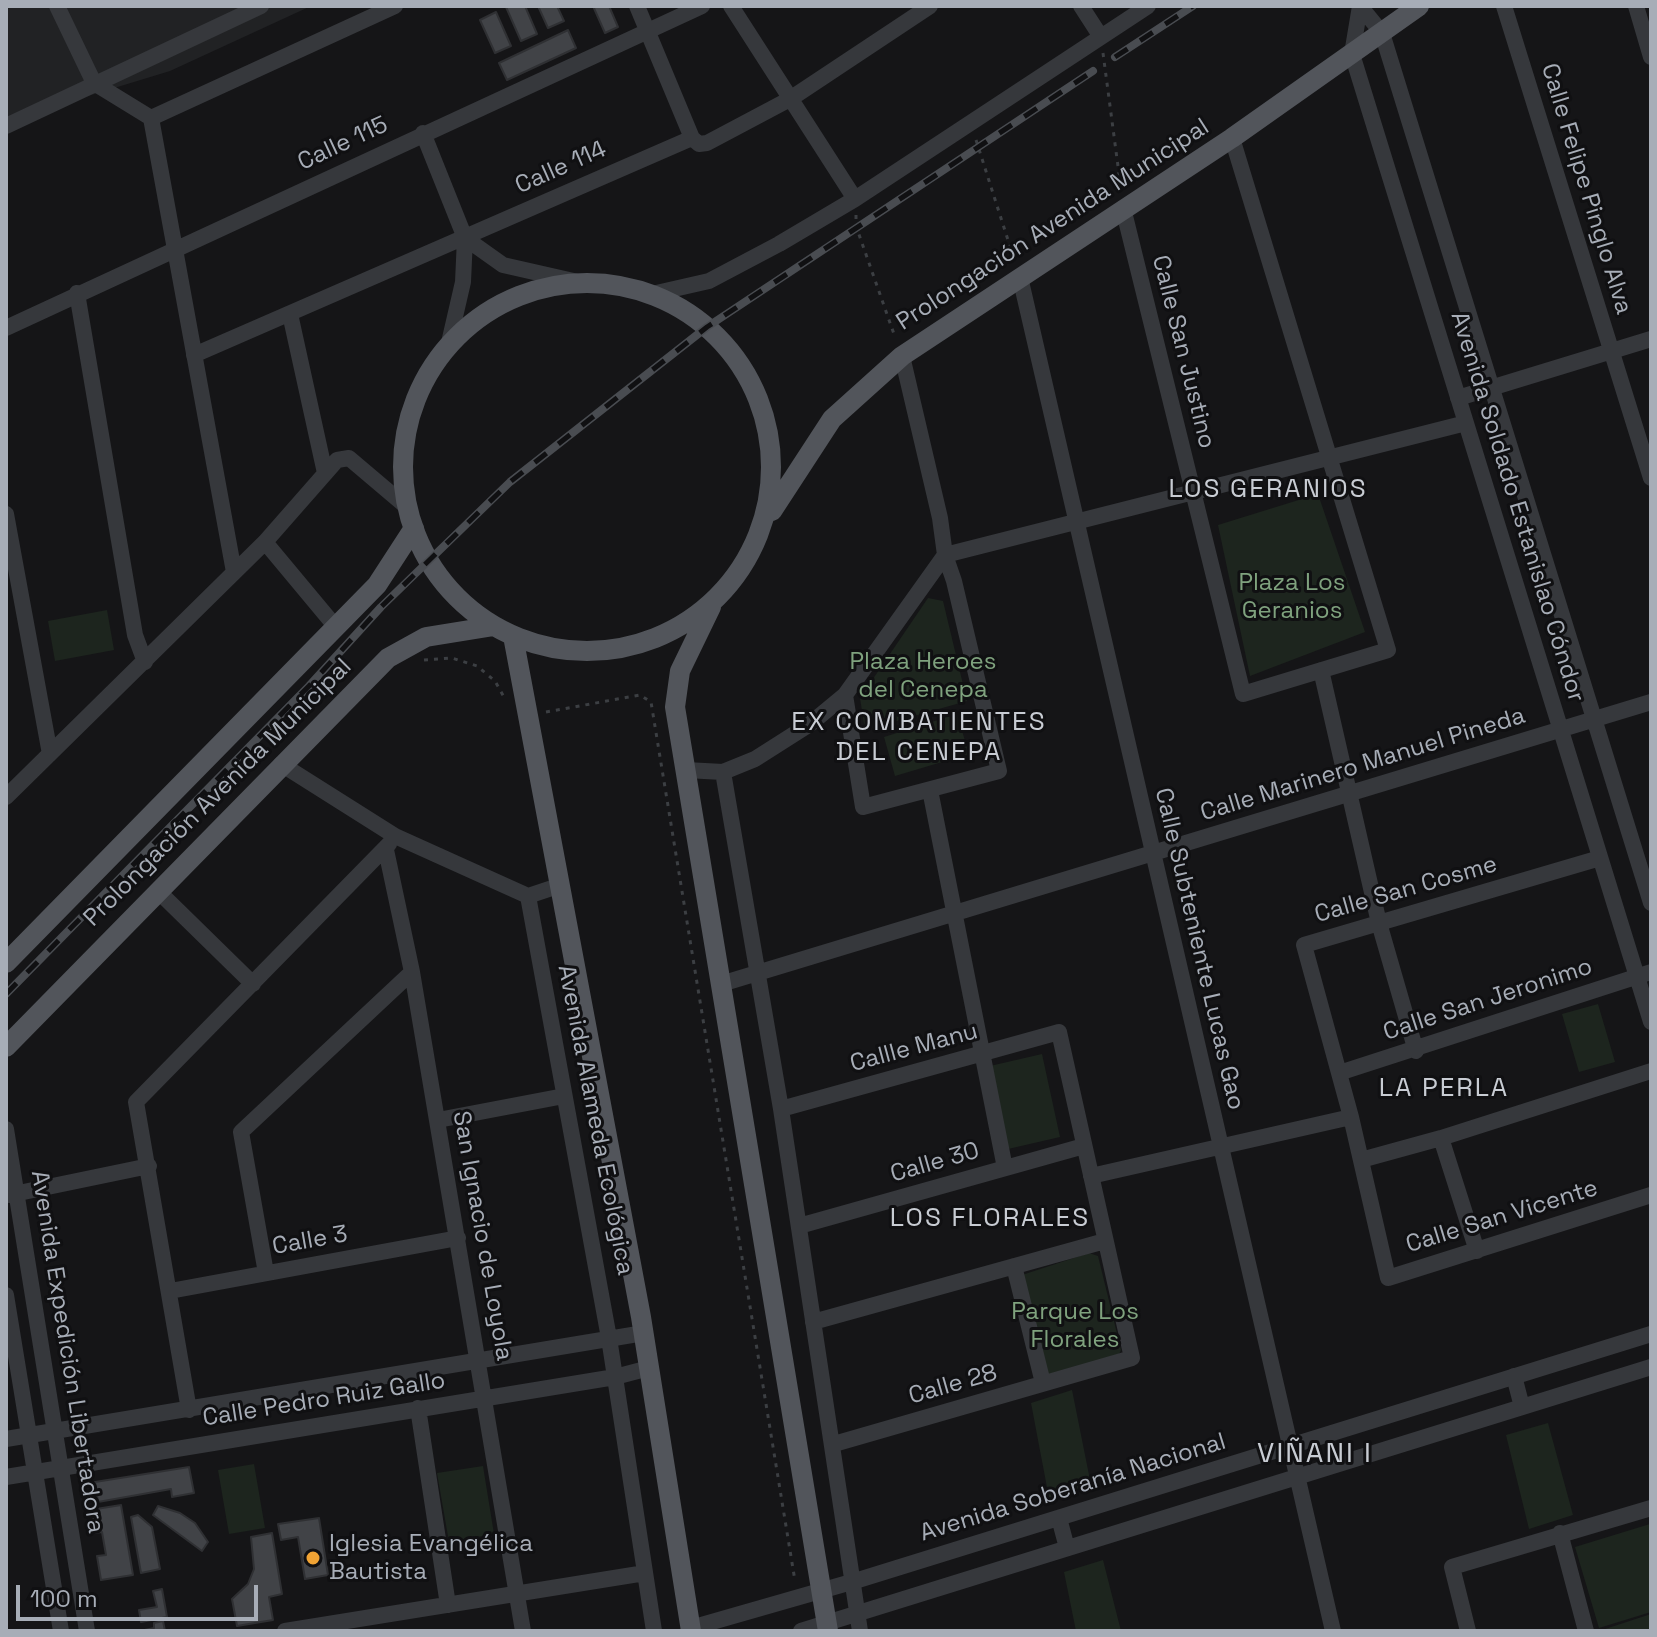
<!DOCTYPE html>
<html>
<head>
<meta charset="utf-8">
<style>
  body { margin:0 }
  #map { position:relative; width:1657px; height:1637px; overflow:hidden; background:#151517; font-family:"Space Grotesk",sans-serif }
  canvas { display:block }
  .frame { position:absolute; inset:0; border:8px solid #a7adb7; pointer-events:none }
  .scale { position:absolute; left:16px; top:1585px; width:242px; height:36px; box-sizing:border-box; border:4px solid #a7adb7; border-top:0; padding-left:10px; font-size:24px; line-height:28px; white-space:nowrap; color:#a7adb7; -webkit-text-stroke:6px #101012; paint-order:stroke }
</style>
</head>
<body>
<div id="map">
<canvas width="1657" height="1637"></canvas>
<div class="frame"></div>
<div class="scale">100 m</div>
</div>
<script>
const ctx = document.querySelector('canvas').getContext('2d');
ctx.lineJoin = 'round';
function fillPath(path, color) { ctx.fillStyle = color; ctx.fill(path, 'evenodd'); }
const toPath = rows => new Path2D(rows.map(r => 'M' + r).join(''));
function strokePath(path, color, width, dash) { ctx.strokeStyle = color; ctx.lineWidth = width; ctx.lineCap = dash ? 'butt' : 'round'; ctx.setLineDash(dash || []); ctx.stroke(path); }
function write(font, color, halo, rows, align = 'center') {
  ctx.font = font + ' "Space Grotesk",sans-serif'; ctx.lineWidth = 6; ctx.setLineDash([]); ctx.textBaseline = 'middle'; ctx.strokeStyle = halo; ctx.fillStyle = color; for (const [text, x, y, turn = 0] of rows) {
    ctx.save(); ctx.translate(x, y); ctx.rotate((+turn || 0) * Math.PI / 180); ctx.textAlign = isNaN(turn) ? turn : align; if (halo) ctx.strokeText(text, 0, 0); ctx.fillText(text, 0, 0); ctx.restore();
  }
}
fillPath(toPath([
  [6,6,311,6,170,71,6,121]
]), '#212224');
fillPath(toPath([
  [1318,494,1365,632,1250,676,1218,525],
  [928,598,943,601,967,701,865,730,860,698],
  [107,610,114,650,55,661,48,621],
  [957,714,969,754,895,776,884,737],
  [1598,1004,1615,1062,1579,1072,1562,1014],
  [1042,1054,1060,1137,1008,1149,990,1066],
  [1089,1253,1098,1256,1121,1350,1117,1359,1045,1376,1022,1275],
  [1072,1390,1091,1485,1049,1498,1031,1403],
  [1548,1423,1573,1515,1529,1529,1506,1435],
  [254,1464,265,1528,229,1534,218,1470],
  [483,1466,494,1534,449,1542,437,1473],
  [1650,1524,1651,1612,1599,1628,1575,1547],
  [1103,1560,1121,1631,1076,1631,1064,1572],
  [1651,1614,1651,1631,1599,1631]
]), '#1d251e');
const building = toPath([
  [525,6,537,34,521,41,506,7,525,6],
  [538,6,557,6,564,21,548,28,538,6],
  [593,6,609,6,618,27,605,33,593,6],
  [496,12,511,46,495,53,480,20,496,12],
  [568,30,576,48,507,80,499,63,568,30],
  [189,1467,194,1493,172,1497,171,1489,98,1502,95,1482,189,1467],
  [121,1505,133,1575,101,1580,97,1556,106,1555,102,1532,94,1533,90,1510,121,1505],
  [158,1506,180,1513,195,1523,208,1542,202,1551,153,1515,158,1506],
  [138,1515,152,1527,160,1569,141,1573,131,1517,138,1515],
  [319,1518,328,1575,305,1579,298,1537,281,1540,278,1524,319,1518],
  [272,1533,282,1594,269,1597,273,1620,237,1626,232,1599,248,1584,254,1569,251,1537,272,1533],
  [162,1589,167,1617,141,1622,139,1610,157,1607,153,1591,162,1589],
  [163,1621,165,1631,140,1631,154,1628,154,1623,163,1621]
]);
fillPath(building, '#414347');
strokePath(building, '#2f3033', 2);
strokePath(toPath([
  [1103,53,1121,189],
  [976,140,1015,262],
  [856,215,856,226,895,337],
  [424,660,452,658,477,666,495,681,504,697],
  [546,712,640,695,651,702,795,1581]
]), '#3c3f43', 3, [4, 6]);
strokePath(toPath([
  [57,6,94,83,151,118,234,572],
  [637,6,692,138],
  [731,6,855,199],
  [1081,6,1101,37],
  [1360,6,1352,54,1651,1022],
  [1360,6,1382,33,1651,903],
  [1504,6,1651,478],
  [1636,6,1651,57],
  [151,118,395,6],
  [6,126,261,6],
  [423,133,465,238,463,282,448,347],
  [1123,208,1243,694,1388,650,1232,138],
  [465,238,503,265,578,282],
  [1020,277,1333,1631],
  [77,293,135,635,145,662],
  [652,294,709,281,779,244,855,199,1148,6],
  [290,314,325,473],
  [6,328,702,6],
  [194,355,692,138,699,144,707,143,790,99,930,6],
  [1458,398,1651,339],
  [6,514,50,754],
  [265,542,335,626],
  [945,555,1466,423],
  [1321,670,1379,923,1416,1051],
  [845,695,863,807,999,771,954,581,945,555,940,518,902,356],
  [281,764,395,836,528,896,609,1338,654,1631],
  [686,770,723,772,755,759,810,724,845,695,945,555],
  [723,772,781,1109,860,1631],
  [930,790,1005,1168],
  [6,797,265,542,337,460,349,458,408,508],
  [386,850,412,972,523,1631],
  [1600,858,1304,945,1351,1117,1388,1278,1651,1195],
  [158,891,253,984],
  [528,896,561,885],
  [721,984,1651,702],
  [1339,1073,1651,972],
  [781,1109,1059,1032,1132,1358,834,1444],
  [438,1120,564,1096],
  [6,1129,87,1631],
  [1441,1138,1477,1251],
  [1361,1160,1441,1138,1651,1071],
  [1091,1176,1351,1117],
  [9,1195,149,1166],
  [799,1226,1084,1146],
  [1014,1266,1043,1383],
  [266,1273,241,1132,412,972],
  [170,1291,458,1238],
  [6,1295,61,1631],
  [813,1322,1105,1241],
  [1514,1376,1522,1407],
  [418,1408,448,1605],
  [189,1410,136,1102,389,844],
  [6,1439,644,1333],
  [6,1477,615,1377,649,1368],
  [1059,1518,1067,1548],
  [1560,1533,1586,1631],
  [691,1628,855,1581,1651,1334],
  [285,1631,645,1573],
  [801,1631,1651,1367],
  [1468,1631,1452,1567,1651,1508]
]), '#36383c', 16);
strokePath(toPath([
  '403 467a184 184 0 1 1 368 0a184 184 0 1 1-368 0Z',
  [772,511,832,419,902,356,1232,138,1419,6],
  [711,607,680,671,675,707,828,1631],
  [513,636,641,1317,691,1631],
  [6,963,377,585,414,528],
  [6,1047,388,658,426,637,494,626]
]), '#52555b', 20);
const rail = toPath([
  [1115,57,1193,6],
  [6,994,309,686,381,607,510,482,707,327,1093,71]
]);
strokePath(rail, '#494c51', 8);
strokePath(rail, '#101012', 5, [15]);
for (const [x, y, r, color] of [
  [313,1558,8,"#f0a334"]
]) { const dot = new Path2D(); dot.arc(x, y, r, 0, 2 * Math.PI); ctx.fillStyle = color; ctx.fill(dot); strokePath(dot, '#101012', 3); }
write('24px', '#a7adb7', '#101012', [
  ["Calle 115",343,144,-25],
  ["Calle 114",561,168,-24],
  ["Calle Felipe Pinglo Alva",1586,189,73],
  ["Prolongación Avenida Municipal",1053,225,-33],
  ["Calle San Justino",1183,352,76],
  ["Avenida Soldado Estanislao Cóndor",1517,507,73],
  ["Calle Marinero Manuel Pineda",1363,765,-17],
  ["Prolongación Avenida Municipal",218,793,-45],
  ["Calle San Cosme",1406,890,-16],
  ["Calle Subteniente Lucas Gao",1199,949,77],
  ["Calle San Jeronimo",1488,1000,-18],
  ["Callle Manu",914,1048,-15],
  ["Avenida Alameda Ecológica",595,1120,79],
  ["Calle 30",935,1163,-16],
  ["Calle San Vicente",1502,1217,-17],
  ["San Ignacio de Loyola",482,1236,80],
  ["Calle 3",310,1241,-10],
  ["Avenida Expedición Libertadora",67,1352,81],
  ["Calle 28",953,1385,-16],
  ["Calle Pedro Ruiz Gallo",324,1400,-9],
  ["Avenida Soberanía Nacional",1073,1488,-17]
]);
write('24px', '#7fa27e', '#101012', [
  ["Plaza Los",1292,583],
  ["Geranios",1292,611],
  ["Plaza Heroes",923,662],
  ["del Cenepa",923,690],
  ["Parque Los",1075,1312],
  ["Florales",1075,1340]
]);
write('24px', '#a7adb7', '#101012', [
  ["Iglesia Evangélica",329,1544],
  ["Bautista",329,1572]
], 'left');
ctx.letterSpacing = '2px';
write('26px', '#c8ccd3', '#101012', [
  ["LOS GERANIOS",1268,490],
  ["EX COMBATIENTES",919,723],
  ["DEL CENEPA",919,753],
  ["LA PERLA",1444,1089],
  ["LOS FLORALES",990,1219]
]);
ctx.letterSpacing = '0px';
ctx.letterSpacing = '2px';
write('28px', '#c8ccd3', '#101012', [
  ["VIÑANI I",1315,1454]
]);
ctx.letterSpacing = '0px';
</script>
</body>
</html>
